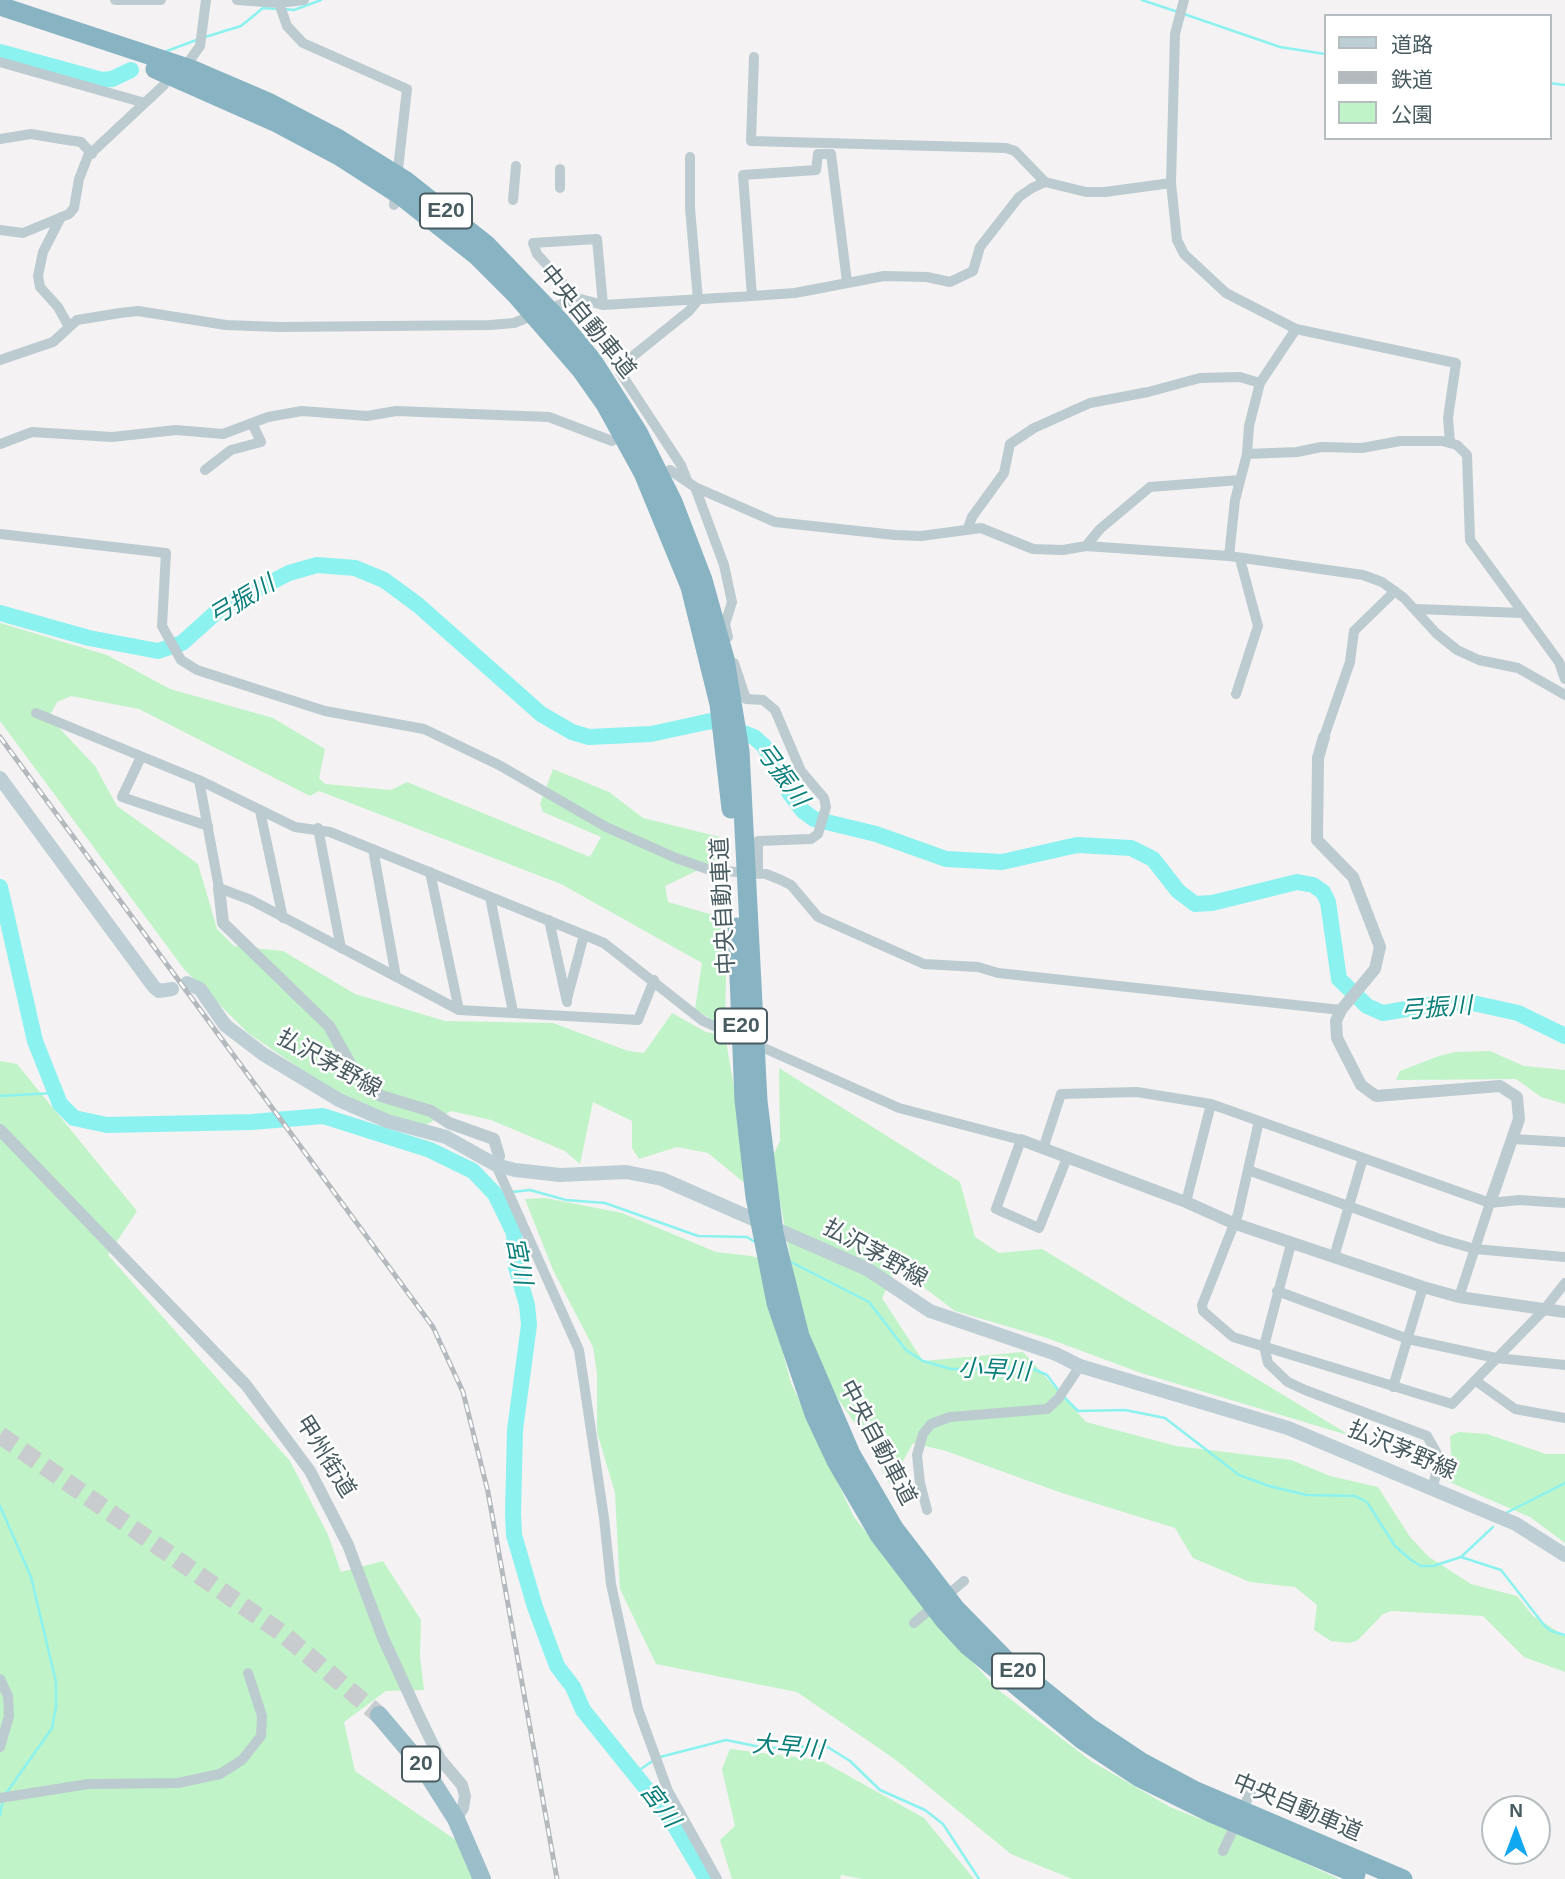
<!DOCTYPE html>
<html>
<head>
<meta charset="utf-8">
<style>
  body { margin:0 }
  #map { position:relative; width:1565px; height:1879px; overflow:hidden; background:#f4f2f3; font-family:Arial,"Noto Sans JP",sans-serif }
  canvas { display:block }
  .legend { position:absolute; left:1324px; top:14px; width:228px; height:126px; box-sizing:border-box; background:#fff; border:2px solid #b6bdc0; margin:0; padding:9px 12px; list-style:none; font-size:21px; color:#485b61 }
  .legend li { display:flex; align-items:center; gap:14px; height:35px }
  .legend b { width:35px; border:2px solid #b6bdc0 }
  .north { position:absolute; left:1481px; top:1795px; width:70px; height:70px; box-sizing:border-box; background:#fff; border:2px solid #b6bdc0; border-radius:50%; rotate:0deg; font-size:19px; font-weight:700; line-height:28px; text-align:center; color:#485b61 }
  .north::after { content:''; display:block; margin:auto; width:24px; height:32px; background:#10a8f1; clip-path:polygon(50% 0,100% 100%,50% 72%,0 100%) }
</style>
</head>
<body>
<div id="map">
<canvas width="1565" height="1879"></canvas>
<ul class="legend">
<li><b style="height:9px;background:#bdced4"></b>道路</li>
<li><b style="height:9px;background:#b4b9bd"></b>鉄道</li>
<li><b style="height:19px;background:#c0f3c7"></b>公園</li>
</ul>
<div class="north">N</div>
</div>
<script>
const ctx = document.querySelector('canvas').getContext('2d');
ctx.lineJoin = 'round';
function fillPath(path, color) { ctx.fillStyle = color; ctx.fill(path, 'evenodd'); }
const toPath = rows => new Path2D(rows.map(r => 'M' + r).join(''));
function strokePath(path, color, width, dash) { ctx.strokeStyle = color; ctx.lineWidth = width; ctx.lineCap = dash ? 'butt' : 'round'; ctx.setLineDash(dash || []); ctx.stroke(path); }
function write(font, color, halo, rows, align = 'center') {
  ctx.font = font + ' Arial,"Noto Sans JP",sans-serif'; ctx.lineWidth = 5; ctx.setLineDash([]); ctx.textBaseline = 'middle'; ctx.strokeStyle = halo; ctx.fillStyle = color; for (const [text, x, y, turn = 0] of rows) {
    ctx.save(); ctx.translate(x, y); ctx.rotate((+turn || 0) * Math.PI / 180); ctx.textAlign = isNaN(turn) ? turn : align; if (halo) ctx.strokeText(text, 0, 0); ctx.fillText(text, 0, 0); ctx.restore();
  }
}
fillPath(toPath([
  [0,623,107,655,170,689,273,718,325,749,319,778,325,784,391,790,407,782,590,857,601,837,543,812,540,804,553,769,609,792,643,818,720,837,721,859,665,886,668,902,727,919,725,1028,695,1009,702,963,561,884,319,791,310,796,139,709,71,696,57,702,49,717,95,766,117,806,198,864,217,929,234,946,283,951,355,994,445,1021,553,1023,628,1051,644,1053,672,1013,706,1032,725,1036,752,1189,708,1153,677,1147,639,1159,632,1148,632,1121,593,1102,580,1164,565,1151,491,1120,451,1111,422,1127,339,1095,248,1033,184,969,0,721],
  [1490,1051,1524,1066,1565,1070,1565,1104,1541,1097,1516,1079,1396,1080,1400,1071,1439,1056,1455,1052],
  [0,1061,17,1064,137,1211,108,1255,290,1461,328,1535,341,1572,383,1561,421,1620,420,1657,424,1690,386,1691,344,1722,355,1771,463,1845,476,1879,0,1879],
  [779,1068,960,1182,975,1237,999,1253,1042,1249,1351,1436,1141,1373,1047,1338,955,1311,897,1267,882,1298,923,1361,1023,1352,1086,1422,1176,1446,1291,1460,1330,1476,1378,1487,1410,1537,1429,1557,1471,1584,1517,1596,1533,1616,1565,1636,1565,1672,1524,1657,1483,1616,1392,1611,1383,1614,1358,1640,1350,1643,1331,1641,1314,1630,1317,1605,1295,1587,1250,1582,1193,1558,1175,1528,1059,1492,946,1451,913,1443,890,1485,868,1442,768,1298,791,1383,854,1517,940,1626,997,1689,1091,1761,1170,1807,1268,1846,1339,1879,1072,1879,1011,1854,896,1760,797,1692,656,1664,620,1589,615,1493,597,1432,597,1373,593,1347,553,1270,525,1199,545,1198,622,1213,716,1252,751,1256,792,1267,772,1158,780,1141],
  [1459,1432,1487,1434,1546,1454,1565,1454,1565,1543,1530,1517,1447,1481,1452,1468,1450,1436],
  [730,1749,820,1760,924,1818,974,1879,863,1879,841,1875,840,1879,732,1879,720,1840,735,1826,722,1769]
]), '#c0f3c7');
strokePath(toPath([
  [1142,0,1178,12],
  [284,9,294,10,321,0],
  [1184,14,1280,47,1325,54],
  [205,37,241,26,263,8,278,9],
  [167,51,199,39],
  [1549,83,1565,85],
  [0,1096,54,1093],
  [512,1192,530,1190,566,1200,605,1203,698,1236,747,1237,755,1242],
  [495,1194,506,1193],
  [789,1261,869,1302,906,1350,923,1361,951,1369,1031,1368,1047,1375,1059,1391],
  [1063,1396,1078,1411,1125,1410,1165,1418,1239,1475,1269,1486,1307,1495,1355,1496,1367,1502,1395,1546,1411,1560,1421,1566,1433,1566,1461,1557,1501,1570,1544,1625,1551,1631,1565,1635],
  [0,1506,31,1577,56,1682,56,1707,52,1728,5,1795],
  [1506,1513,1565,1483],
  [1461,1557,1493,1527],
  [660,1757,726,1740,765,1748,826,1746,850,1761,880,1790,925,1810,943,1824,979,1879],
  [635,1773,654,1760],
  [0,1815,3,1801]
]), '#8bf2ef', 2.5);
strokePath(toPath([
  [0,52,102,80,112,79,131,70],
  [0,613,89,638,158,651,182,643,221,608,289,573,317,565,355,568,384,580,418,605,541,714,572,732,589,737,651,734,711,721,754,737,764,746,790,794,803,811,814,819,876,834,946,859,1002,862,1077,845,1131,848,1153,859,1178,891,1195,904,1212,903,1297,882,1313,885,1323,892,1328,902,1339,979,1367,1006,1383,1013,1442,1003,1473,1003,1518,1013,1565,1036],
  [0,887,35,1041,60,1104,74,1118,107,1125,252,1122,323,1116,430,1150,473,1171,495,1194,514,1233,516,1267,527,1305,529,1325,515,1430,513,1514,514,1535,535,1607,557,1666,573,1687,583,1710,670,1818,706,1879]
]), '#8bf2ef', 16);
strokePath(toPath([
  [0,1435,283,1634,379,1715]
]), '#c9ccce', 18, [18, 9]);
strokePath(toPath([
  [115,0,161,0],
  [237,0,279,3,304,0],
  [1184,0,1175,34,1171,183,1177,240,1184,254,1226,293,1296,329,1456,363,1448,418,1450,442],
  [279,3,287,26,303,43,407,89,394,205],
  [754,57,751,141,1006,148,1015,151,1045,182],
  [190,60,200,46,206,0],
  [0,62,145,103],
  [0,139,31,134,61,139,81,142,92,154],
  [560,188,560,169],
  [513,200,516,166],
  [61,217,43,252,38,276,40,287,58,307,68,325],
  [0,230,23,233,69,214,74,208,79,179,88,156,164,85],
  [752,296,743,175,816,170,818,154,831,154,847,282],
  [577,298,537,254,533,243,597,239,603,305],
  [0,360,53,342,77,320,120,313,138,311,226,325,279,327,490,325,514,323,577,298,603,305,752,296,795,293,884,276,927,277,950,282,973,271,980,247,1019,197,1032,188,1045,182,1086,192,1105,192,1171,183],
  [0,444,32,432,112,437,176,430,223,434,268,417,302,411,367,416,396,411,549,417,612,441],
  [1247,454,1297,452,1321,447,1362,448,1400,441,1442,441,1457,445,1467,455,1470,540,1559,662,1565,679],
  [205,470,231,450,261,442,252,423],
  [670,470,695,487,775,522,895,535,921,536,981,528,1033,549,1063,550,1086,546,1229,556,1363,575,1382,582,1404,598,1436,633,1457,650,1479,660,1518,668,1565,695],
  [687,480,681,465,620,372,623,364,689,311,698,300,690,208,690,157],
  [695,487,724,565,732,602,725,624,728,637],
  [968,528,972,517,1004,473,1010,444,1034,428,1090,403,1148,392,1200,378,1240,377,1260,383],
  [0,534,166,553,162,626,181,660,197,670,325,711,424,729,499,765,606,827,676,858,710,870,766,874,781,880,791,885,818,917,924,964,978,967,998,973,1341,1010],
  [1086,546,1100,529,1150,487,1240,480],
  [1229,556,1235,500,1247,454,1249,426,1260,383,1296,329],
  [1416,609,1522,613],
  [734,663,746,699,763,700,775,710,801,771,824,798,826,807,818,834,811,839,758,841,758,874],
  [1236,694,1258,626,1240,559],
  [36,713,199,780,295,827,330,832,604,943,703,1021,899,1108,1021,1140,996,1209,1039,1228,1067,1158],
  [1324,737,1350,662,1354,631,1395,591],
  [141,757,122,797,208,826],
  [199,780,219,888,251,900,459,1010,638,1020,654,980],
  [260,811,283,918],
  [318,828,341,948],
  [373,849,396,977],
  [430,872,459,1010],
  [490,897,513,1012],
  [549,920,567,1002],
  [567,999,584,935],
  [1259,1121,1238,1214,1202,1305,1203,1311,1233,1337,1452,1404,1543,1311,1565,1283],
  [1513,1139,1565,1142],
  [1043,1149,1061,1094,1137,1092,1211,1104,1490,1203,1519,1200,1565,1203],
  [496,1165,579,1350,604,1518,611,1584,638,1709,668,1791,717,1879],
  [1248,1170,1440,1239,1475,1249,1565,1257],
  [1186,1202,1211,1104],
  [1291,1244,1264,1346,1268,1363,1288,1382,1305,1390,1427,1436,1439,1457,1433,1488],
  [1334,1257,1363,1158],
  [1277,1291,1408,1339,1496,1358,1565,1365],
  [1459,1297,1490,1203],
  [1476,1381,1515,1409,1565,1418],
  [1393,1387,1423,1287],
  [927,1510,920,1483,917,1455,923,1434,931,1424,950,1417,1047,1409,1058,1399,1080,1366],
  [914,1623,964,1581],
  [0,1679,8,1696,9,1716,0,1747],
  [0,1798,88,1784,178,1783,220,1774,242,1760,261,1736,262,1716,248,1673],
  [1223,1851,1254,1785]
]), '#bccbcf', 10);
strokePath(toPath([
  [1324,737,1318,758,1317,840,1353,877,1380,947,1375,969,1341,1010,1336,1021,1337,1038,1361,1085,1376,1096,1500,1086,1517,1097,1519,1119,1490,1203],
  [219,888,223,923,329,1026,358,1078,381,1096,431,1111,449,1123,494,1139,499,1156,496,1165],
  [0,1130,246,1385,310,1471,348,1545,383,1638,420,1718,440,1759,462,1785,465,1796,463,1808,456,1819],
  [1021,1140,1186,1202,1233,1223,1423,1287,1459,1297,1565,1312]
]), '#bccbcf', 12);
strokePath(toPath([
  [0,778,154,987,159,991,172,989],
  [187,983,200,989,225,1025,263,1054,339,1100,387,1121,446,1137,496,1165,515,1170,560,1175,626,1172,662,1179,867,1269,930,1311,1056,1354,1080,1366,1288,1428,1516,1524,1565,1555]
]), '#bdced4', 14);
strokePath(toPath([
  [379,1715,423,1767,456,1819,482,1879]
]), '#9cbeca', 18);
strokePath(toPath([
  [0,6,191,69,268,102,339,139,405,180,487,245,560,321,593,361,638,432,673,502,703,580,725,659,740,751,758,1101,774,1233,800,1336,851,1454,894,1528,956,1609,1006,1660,1089,1727,1140,1761,1196,1791,1403,1879],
  [155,69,277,123,339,156,401,196,477,256,516,295,581,370,605,404,643,473,690,587,719,704,731,809],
  [737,927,744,1100,755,1197,776,1303,814,1414,836,1461,879,1535,944,1620,968,1646,1081,1739,1140,1778,1211,1813,1356,1874]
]), '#88b3c3', 19);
const rail = toPath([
  [0,737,433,1327,463,1392,488,1492,557,1879]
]);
strokePath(rail, '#b4b9bd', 5);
strokePath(rail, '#fff', 2.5, [8]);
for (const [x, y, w] of [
  [446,211,52],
  [741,1026,52],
  [1018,1671,52],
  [421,1764,38]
]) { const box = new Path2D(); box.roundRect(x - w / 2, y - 17.5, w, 35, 5); ctx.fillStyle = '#fff'; ctx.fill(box); strokePath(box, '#485b61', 2); }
write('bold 21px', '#485b61', null, [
  ["E20",446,211],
  ["E20",741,1026],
  ["E20",1018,1671],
  ["20",421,1764]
]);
write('23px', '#485b61', '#fff', [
  ["中央自動車道",587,322,51],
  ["中央自動車道",724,906,-93],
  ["払沢茅野線",329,1064,29],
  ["払沢茅野線",875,1254,29],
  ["中央自動車道",877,1443,62],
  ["払沢茅野線",1402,1451,23],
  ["甲州街道",325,1457,58],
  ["中央自動車道",1297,1808,23]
]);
write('italic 24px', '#097e7a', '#fff', [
  ["弓振川",242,601,-31],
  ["弓振川",781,775,54],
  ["弓振川",1436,1009,-4],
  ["宮川",518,1261,79],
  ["小早川",994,1371,3],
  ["大早川",788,1748,5],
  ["宮川",659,1806,53]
]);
</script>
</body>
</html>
